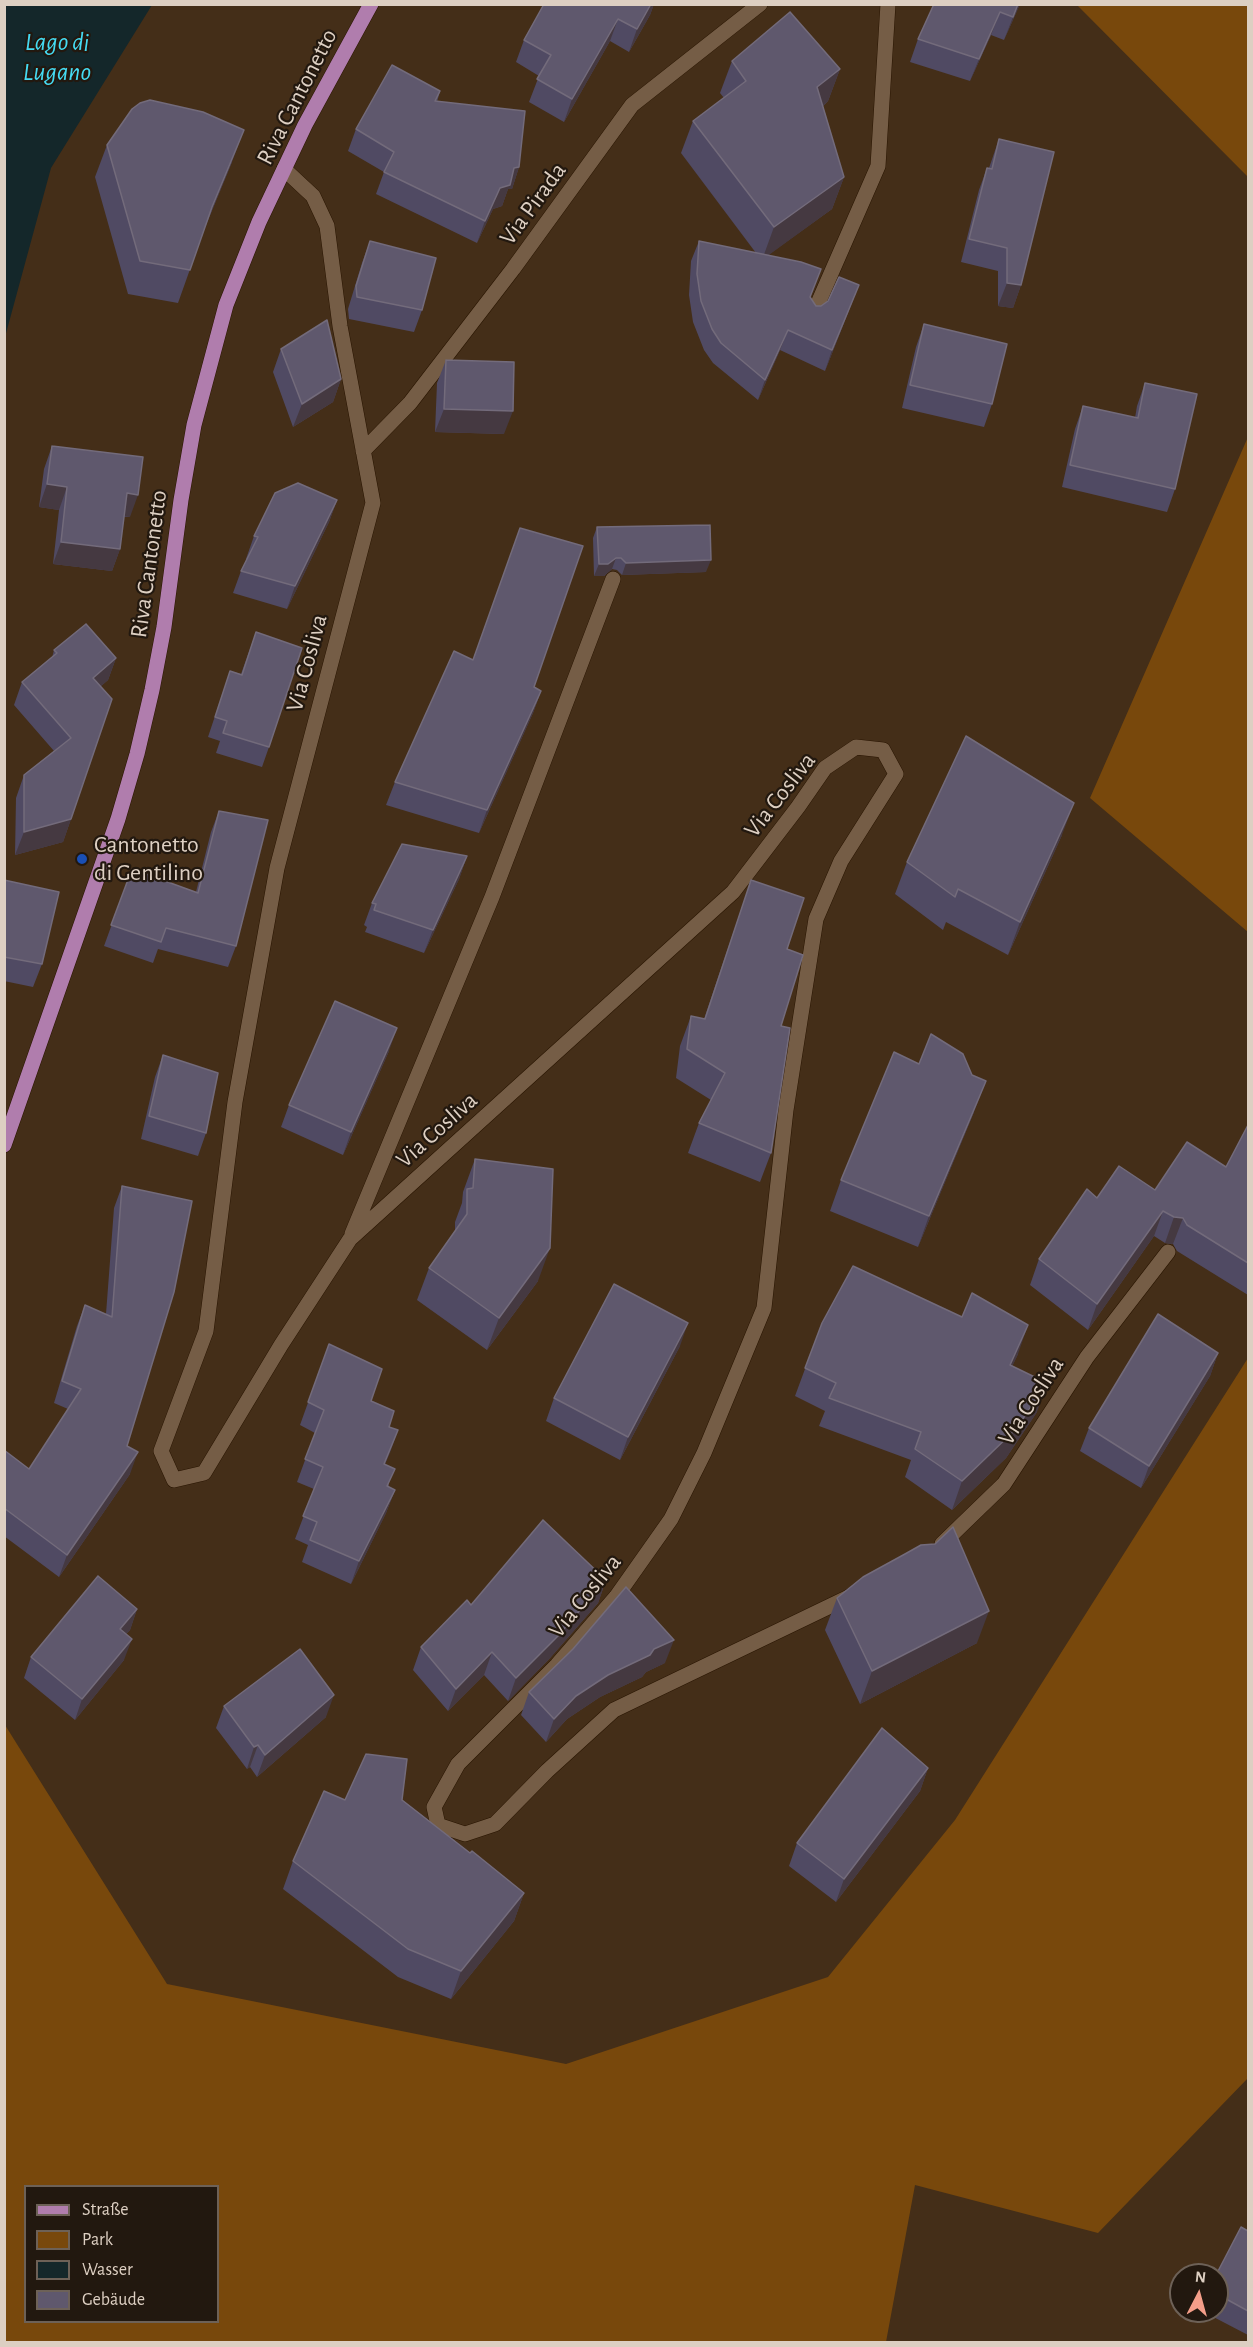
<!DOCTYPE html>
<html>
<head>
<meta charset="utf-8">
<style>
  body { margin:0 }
  #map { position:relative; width:1253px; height:2347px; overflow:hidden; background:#442e18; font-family:"Alegreya Sans",sans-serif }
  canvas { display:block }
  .frame { position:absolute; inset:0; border:6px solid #ddcfc2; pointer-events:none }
  .legend { position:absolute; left:24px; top:2185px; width:195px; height:138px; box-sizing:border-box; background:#22180f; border:2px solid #6d6157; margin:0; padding:8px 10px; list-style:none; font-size:18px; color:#ddcfc2 }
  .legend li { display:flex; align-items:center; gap:12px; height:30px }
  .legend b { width:30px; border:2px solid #6d6157 }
  .north { position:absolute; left:1169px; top:2263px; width:60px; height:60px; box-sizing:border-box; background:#22180f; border:2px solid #6d6157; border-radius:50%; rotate:6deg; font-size:16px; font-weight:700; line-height:24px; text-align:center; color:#ddcfc2 }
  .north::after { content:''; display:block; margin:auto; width:21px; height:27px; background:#f49e89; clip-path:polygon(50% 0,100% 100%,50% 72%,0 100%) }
</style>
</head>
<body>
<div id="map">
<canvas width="1253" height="2347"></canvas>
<div class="frame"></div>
<ul class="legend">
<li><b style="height:8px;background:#b07dad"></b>Straße</li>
<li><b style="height:16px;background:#78480c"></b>Park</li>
<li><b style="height:16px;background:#14272a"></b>Wasser</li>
<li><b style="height:16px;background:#5f586d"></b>Gebäude</li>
</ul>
<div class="north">N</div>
</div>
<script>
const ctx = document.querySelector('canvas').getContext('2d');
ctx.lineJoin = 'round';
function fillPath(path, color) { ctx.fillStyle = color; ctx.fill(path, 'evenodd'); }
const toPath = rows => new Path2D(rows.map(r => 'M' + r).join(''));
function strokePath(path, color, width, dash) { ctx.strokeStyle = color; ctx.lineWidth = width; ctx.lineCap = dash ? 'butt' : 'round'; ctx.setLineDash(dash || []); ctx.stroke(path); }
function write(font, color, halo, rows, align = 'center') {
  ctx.font = font + ' "Alegreya Sans",sans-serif'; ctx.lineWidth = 4.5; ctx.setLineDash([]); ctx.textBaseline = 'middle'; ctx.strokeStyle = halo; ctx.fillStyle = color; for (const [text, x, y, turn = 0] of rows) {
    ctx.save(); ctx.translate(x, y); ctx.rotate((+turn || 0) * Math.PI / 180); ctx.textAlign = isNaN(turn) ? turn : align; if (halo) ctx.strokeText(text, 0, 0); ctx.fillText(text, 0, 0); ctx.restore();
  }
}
fillPath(toPath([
  [1077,5,1248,5,1248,177],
  [1248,437,1248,932,1090,798],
  [1248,1358,1248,2078,1098,2233,915,2185,886,2342,5,2342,5,1725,167,1984,566,2064,828,1977,955,1820],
  [26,2186,218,2186,218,2322,26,2322]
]), '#78480c');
fillPath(toPath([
  [5,4,152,5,51,168,5,337]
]), '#14272a');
const minor = toPath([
  [284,169,313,196,327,226,340,326,373,503,277,868,235,1102,206,1331,161,1451,174,1480,204,1473,281,1345,350,1239,733,892,798,807,825,768,856,747,883,750,896,774,841,861,816,919,786,1110,764,1308,704,1453,671,1519,616,1597,557,1665,458,1764,434,1807,438,1825,465,1834,495,1824,547,1771,614,1710,851,1596],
  [812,317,878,166,888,4],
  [363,451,410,403,513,269,632,105,760,4],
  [352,1234,492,897,613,579],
  [942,1544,1004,1484,1087,1357,1168,1252]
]);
const major = toPath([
  [4,1145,118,819,137,754,152,690,164,627,181,500,194,425,226,305,259,222,305,125,371,4]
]);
strokePath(minor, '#291501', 16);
strokePath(major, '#291501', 16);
strokePath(minor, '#755d46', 15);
strokePath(major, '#b07dad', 15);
fillPath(toPath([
  [544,4,654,4,650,15,629,52,610,41,564,122,529,102,539,76,516,62,524,40],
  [1020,4,1004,40,991,35,970,81,910,62,918,39],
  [732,61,840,69,828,101,823,106,844,177,832,209,768,255,810,298,816,306,821,306,859,285,825,371,780,350,758,400,713,363,704,350,693,322,689,295,691,261,699,241,756,253,681,153,693,121,724,98,720,93],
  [440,91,437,102,519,167,512,189,508,189,502,206,493,209,477,243,376,194,384,172,348,151,356,129],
  [999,139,1021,285,1013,308,998,306,998,271,961,262,979,190,987,168,989,168],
  [107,145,232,162,204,230,178,303,128,294,95,177],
  [370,241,422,310,414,332,349,319,348,309,362,263],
  [924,324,992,404,984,427,902,408,916,347],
  [281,349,341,379,333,402,293,427,273,372],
  [446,360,504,434,435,432,437,383],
  [1145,383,1175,489,1167,512,1062,487,1075,429,1083,406,1135,418,1137,406],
  [52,446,130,517,124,517,120,549,112,571,53,564,59,510,39,507,44,469],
  [337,500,329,522,287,609,233,593,241,571,247,559,246,559,254,536],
  [597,527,706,572,622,575,617,570,612,569,604,576,594,576,593,538],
  [256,632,269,747,262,767,216,753,220,741,208,737,230,671,241,674],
  [54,650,116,658,108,680,101,686,71,819,63,842,15,855,16,798,24,775,54,751,14,705,22,682,52,658],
  [534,687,541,691,533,713,479,833,386,805,395,782],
  [219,811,236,946,228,967,158,949,153,963,104,946,132,869,196,892,211,832],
  [1062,835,1008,955,946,922,943,930,895,894,907,862],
  [467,856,459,879,424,953,365,932,367,927,364,925,372,903],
  [4,880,42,964,33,987,4,981],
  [751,880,787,949,771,1153,760,1182,688,1153,699,1123,711,1100,676,1078,680,1046,691,1016,704,1019],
  [389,1051,343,1155,281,1127,289,1105],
  [163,1055,206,1133,198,1156,141,1139,155,1077],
  [974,1112,918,1247,830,1211,841,1180],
  [1248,1125,1248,1295,1177,1251,1173,1244,1165,1243,1154,1236,1088,1330,1030,1285,1039,1259,1097,1198,1155,1190,1226,1167],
  [475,1159,538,1281,487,1350,417,1300,429,1268,455,1231,455,1222,462,1203,463,1192],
  [122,1186,127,1446,130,1474,59,1577,4,1536,4,1450,29,1469,68,1409,54,1403,77,1326,85,1305,106,1314,114,1208],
  [822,1323,1018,1354,1012,1366,1037,1412,1006,1458,952,1510,905,1477,911,1460,819,1426,825,1411,795,1396],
  [329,1344,389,1427,398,1430,385,1464,389,1487,395,1490,386,1513,351,1584,302,1562,308,1545,295,1539,314,1489,297,1482,315,1433,300,1425],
  [680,1346,620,1460,546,1421,554,1398],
  [1218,1353,1210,1376,1141,1488,1080,1451,1089,1428],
  [606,1580,598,1603,550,1658,508,1701,484,1675,448,1711,413,1670,421,1647,471,1605],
  [837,1598,977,1643,860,1704,825,1630],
  [137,1609,130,1630,126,1634,124,1660,75,1720,24,1678,31,1657],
  [665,1663,646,1672,642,1677,600,1697,567,1719,546,1742,521,1715,529,1692],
  [224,1706,326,1717,257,1777,250,1767,247,1769,216,1728],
  [928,1768,920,1791,836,1902,789,1866,797,1843],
  [345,1800,402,1800,470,1853,524,1893,514,1921,451,1999,398,1977,283,1889,293,1861],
  [1248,2231,1248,2335,1202,2311,1217,2311,1217,2275]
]), '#504a63');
fillPath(toPath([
  [651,4,654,4,650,15,629,52,637,29],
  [1018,4,1020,4,1004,40,1013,17],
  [1000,12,991,35,970,81,979,59],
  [618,19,610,41,564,122,572,99],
  [840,69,828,101,805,120,817,87],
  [244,130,232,162,200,239,212,207],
  [519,167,512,189,508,189,502,206,493,209,477,243,485,221,500,188,514,168],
  [844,177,832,209,762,260,774,227],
  [1007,283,1021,285,1013,308,998,306],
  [859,285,851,305,825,371,832,350],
  [788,330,780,350,758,400,765,380],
  [341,379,333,402,293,427,302,404],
  [444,409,513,411,504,434,435,432],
  [47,484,67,487,59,510,39,507],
  [127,493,138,495,130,517,119,516],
  [337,500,329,522,287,609,295,586],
  [61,542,120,549,112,571,53,564],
  [616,558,612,569,604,576,594,576,599,564],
  [711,560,706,572,622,575,626,563],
  [116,658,108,680,84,701,93,678],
  [541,691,533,713,479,833,487,810],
  [1074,803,1062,835,1008,955,1020,922],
  [71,819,63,842,15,855,24,832],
  [467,856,459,879,424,953,433,930],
  [397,1028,389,1051,343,1155,351,1132],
  [986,1081,974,1112,918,1247,929,1216],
  [1163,1211,1154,1236,1088,1330,1097,1304],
  [1174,1217,1183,1218,1173,1244,1165,1243],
  [550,1248,538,1281,487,1350,499,1318],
  [688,1323,680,1346,620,1460,628,1437],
  [1028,1325,1018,1354,1000,1393,1010,1365],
  [1218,1353,1210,1376,1141,1488,1149,1466],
  [1047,1383,1037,1412,1006,1458,952,1510,962,1481],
  [398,1430,390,1453,375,1487,384,1464],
  [138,1452,130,1474,59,1577,67,1555],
  [395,1490,386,1513,351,1584,359,1561],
  [606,1580,598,1603,550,1658,508,1701,516,1678],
  [137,1609,130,1630,112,1649,120,1629],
  [989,1611,977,1643,860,1704,872,1671],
  [132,1639,124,1660,75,1720,82,1699],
  [674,1640,665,1663,646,1672,642,1677,600,1697,567,1719,546,1742,554,1719,576,1696,608,1675,654,1649],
  [492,1652,484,1675,448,1711,456,1689],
  [334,1695,326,1717,257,1777,265,1755],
  [258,1745,250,1767,247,1769,254,1747],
  [928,1768,920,1791,836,1902,844,1879],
  [524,1893,514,1921,451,1999,461,1971]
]), '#453941');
const building = toPath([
  [544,4,651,4,637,29,618,19,572,99,537,79,551,55,524,40,544,4],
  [934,4,1018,4,1013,17,1000,12,979,59,918,39,934,4],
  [790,12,840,69,817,87,844,177,774,227,693,121,746,81,732,61,790,12],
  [392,65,440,91,435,101,525,111,519,167,514,168,510,185,500,188,485,221,384,172,394,152,356,129,392,65],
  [150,100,203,112,244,130,212,207,190,270,140,261,107,145,132,109,140,103,150,100],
  [999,139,1054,152,1021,285,1007,283,1007,248,969,239,987,168,992,169,999,139],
  [370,241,436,258,422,310,357,297,356,286,370,241],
  [699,241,801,262,821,269,810,297,816,306,821,306,828,301,839,277,859,285,832,350,788,330,765,380,721,343,712,329,701,301,697,274,699,241],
  [327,320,341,379,302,404,281,349,327,320],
  [924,324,1007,344,992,404,910,385,924,324],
  [446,360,514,362,513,411,444,409,446,360],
  [1145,383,1197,394,1175,489,1070,465,1083,406,1138,418,1145,383],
  [52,446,143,457,138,495,127,493,120,549,61,542,67,487,47,484,52,446],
  [298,483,337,500,295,586,241,571,258,537,254,536,275,493,298,483],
  [710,525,711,560,626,563,621,558,616,558,608,564,599,564,597,527,710,525],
  [520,528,583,546,534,687,541,691,487,810,395,782,454,651,473,660,520,528],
  [86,624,116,658,93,678,112,699,71,819,24,832,24,775,71,738,22,682,57,653,54,650,86,624],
  [256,632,302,648,269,747,223,733,227,721,215,717,230,671,242,675,256,632],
  [966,736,1074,803,1020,922,958,889,955,897,907,862,966,736],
  [219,811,268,820,236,946,166,928,161,942,111,925,132,869,198,893,219,811],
  [402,844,467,856,433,930,374,910,376,904,372,903,402,844],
  [4,880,59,892,42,964,4,957,4,880],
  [751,880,804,898,787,949,803,955,781,1026,790,1028,771,1153,699,1123,725,1073,687,1049,691,1016,705,1019,751,880],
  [335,1001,397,1028,351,1132,289,1105,335,1001],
  [931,1034,963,1054,972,1075,986,1081,929,1216,841,1180,894,1052,919,1064,931,1034],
  [163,1055,218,1073,206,1133,149,1116,163,1055],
  [1248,1125,1248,1263,1187,1225,1183,1218,1174,1217,1163,1211,1097,1304,1039,1259,1087,1189,1097,1198,1119,1166,1155,1190,1187,1142,1226,1167,1248,1125],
  [475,1159,553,1169,550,1248,499,1318,429,1268,467,1214,467,1189,473,1188,475,1159],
  [122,1186,192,1201,174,1292,127,1446,138,1452,67,1555,4,1508,4,1450,29,1469,81,1389,62,1381,85,1305,112,1317,122,1186],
  [853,1266,962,1317,972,1293,1028,1325,1010,1365,1047,1383,1016,1429,962,1481,915,1449,921,1432,829,1398,836,1383,805,1368,822,1323,853,1266],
  [614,1284,688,1323,628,1437,554,1398,614,1284],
  [1158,1314,1218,1353,1149,1466,1089,1428,1158,1314],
  [329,1344,382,1369,371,1401,394,1411,389,1427,398,1430,384,1464,395,1469,387,1486,395,1490,359,1561,310,1540,317,1522,303,1516,323,1467,305,1459,324,1410,308,1402,329,1344],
  [543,1520,606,1580,558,1636,516,1678,492,1652,456,1689,421,1647,467,1600,471,1605,543,1520],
  [953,1527,989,1611,872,1671,837,1598,863,1577,905,1554,921,1545,935,1544,953,1527],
  [98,1576,137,1609,120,1629,132,1639,82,1699,31,1657,98,1576],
  [626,1587,674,1640,654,1649,650,1655,608,1675,576,1696,554,1719,529,1692,573,1649,626,1587],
  [300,1649,334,1695,265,1755,258,1745,254,1747,224,1706,300,1649],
  [882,1728,928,1768,844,1879,797,1843,882,1728],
  [366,1754,407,1759,402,1800,470,1853,472,1851,524,1893,461,1971,408,1949,293,1861,324,1791,345,1800,366,1754],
  [1241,2227,1248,2231,1248,2311,1217,2294,1217,2275,1216,2275,1241,2227]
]);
fillPath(building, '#5f586d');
strokePath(building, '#736b7b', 1.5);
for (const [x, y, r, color] of [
  [82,859,6,"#1a4fb4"]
]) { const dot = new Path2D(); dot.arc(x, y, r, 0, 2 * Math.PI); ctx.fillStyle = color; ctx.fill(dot); strokePath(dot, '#22180f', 2); }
write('24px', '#ddcfc2', '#22180f', [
  ["Riva Cantonetto",297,97,-63],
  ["Via Pirada",533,204,-54],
  ["Riva Cantonetto",149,564,-82],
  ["Via Cosliva",307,663,-75],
  ["Via Cosliva",780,795,-52],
  ["Via Cosliva",437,1130,-42],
  ["Via Cosliva",1031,1401,-57],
  ["Via Cosliva",585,1596,-51]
]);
write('24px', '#ddcfc2', '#22180f', [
  ["Cantonetto",94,845],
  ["di Gentilino",94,873]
], 'left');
write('italic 26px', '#45dbf2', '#22180f', [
  ["Lago di",57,42],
  ["Lugano",57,72]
]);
</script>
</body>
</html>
